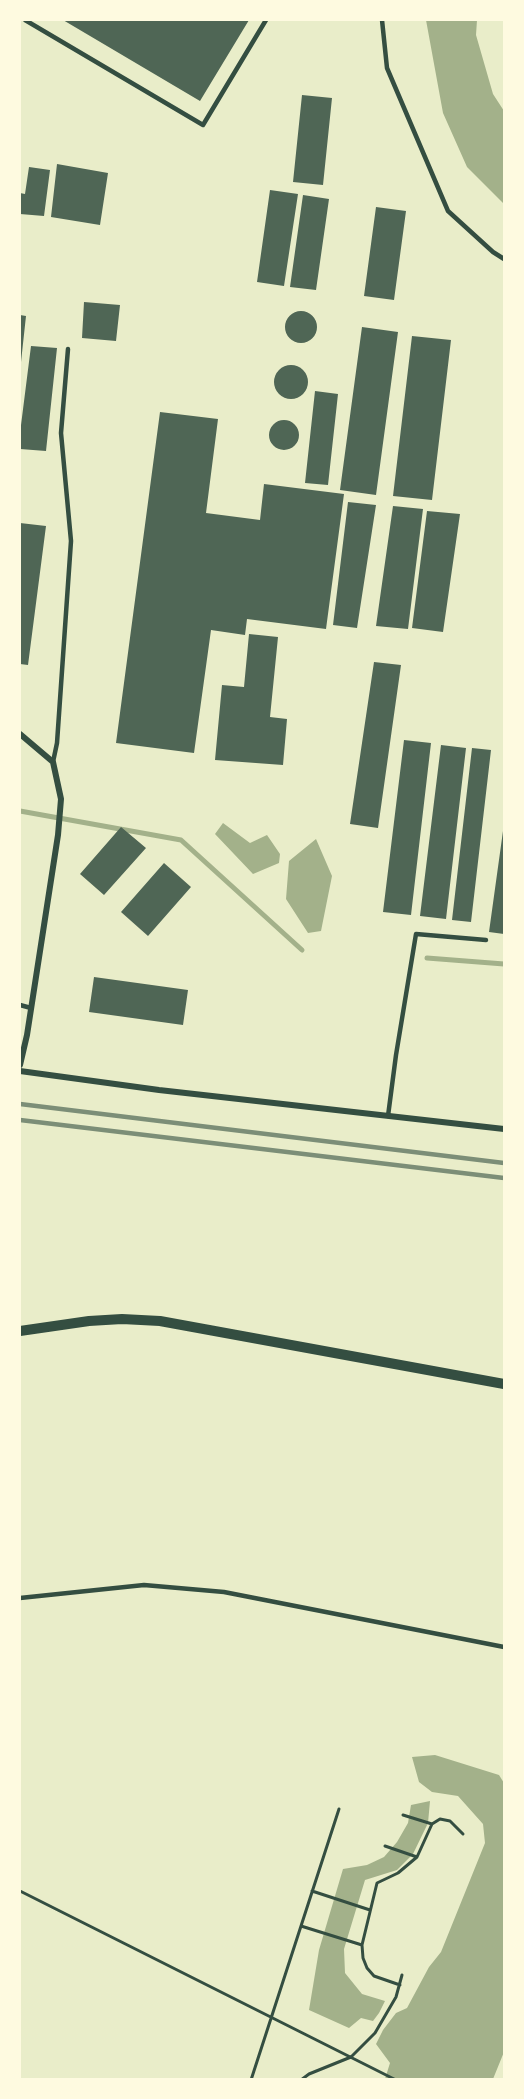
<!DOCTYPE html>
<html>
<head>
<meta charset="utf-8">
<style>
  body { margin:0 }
  #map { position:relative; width:524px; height:2099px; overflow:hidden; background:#e9edc9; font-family:Raleway,sans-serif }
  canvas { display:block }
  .frame { position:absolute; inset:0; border:21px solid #fefae0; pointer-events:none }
</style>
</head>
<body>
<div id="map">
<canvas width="524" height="2099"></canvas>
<div class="frame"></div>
</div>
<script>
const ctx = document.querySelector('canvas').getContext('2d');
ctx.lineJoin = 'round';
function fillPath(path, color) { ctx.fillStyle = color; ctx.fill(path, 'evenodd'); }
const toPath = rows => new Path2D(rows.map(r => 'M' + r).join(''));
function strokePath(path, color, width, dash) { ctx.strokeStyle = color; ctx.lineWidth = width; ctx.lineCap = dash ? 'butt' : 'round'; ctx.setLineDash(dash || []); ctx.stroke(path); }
fillPath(toPath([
  [426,20,477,20,476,35,493,94,504,111,504,204,467,167,443,113],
  [223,823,250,843,267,835,280,854,279,863,253,874,215,834],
  [316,839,332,876,321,931,308,933,286,899,289,861],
  [435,1755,499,1775,504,1783,504,2052,493,2079,385,2079,390,2063,376,2044,383,2030,396,2013,407,2008,429,1967,441,1952,485,1843,483,1824,458,1796,432,1792,419,1782,412,1757],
  [430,1801,428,1823,413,1854,397,1870,365,1880,344,1949,345,1973,362,1994,385,2001,379,2013,373,2021,361,2018,349,2028,309,2010,319,1950,343,1869,367,1865,384,1857,397,1842,408,1823,411,1805]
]), '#a3b18a');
strokePath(toPath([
  [20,811,181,840,302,950],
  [427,958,504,964]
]), '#a3b18a', 5);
fillPath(toPath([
  [63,20,249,20,200,101],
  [302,95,332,98,323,185,293,182],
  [57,164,108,173,100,225,51,217],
  [29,167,50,170,44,216,20,214,20,193,25,194],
  [270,190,298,194,284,286,257,282],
  [303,195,329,199,316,290,290,287],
  [376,207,406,211,394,300,364,296],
  [84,302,120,305,116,341,82,338],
  '285 327a16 16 0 1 1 32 0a16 16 0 1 1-32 0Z',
  [20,315,26,316,21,362,20,362],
  [362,327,398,332,376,495,340,490],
  [412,336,451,340,432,500,393,496],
  [31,346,57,348,46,451,20,449,20,433],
  '274 382a17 17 0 1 1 34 0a17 17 0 1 1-34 0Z',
  [315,391,338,394,328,485,305,483],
  [160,412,218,419,206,513,260,520,264,484,344,494,326,629,247,619,245,635,211,630,194,753,116,743],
  '269 435a15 15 0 1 1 30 0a15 15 0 1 1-30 0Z',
  [348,502,376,505,357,628,333,625],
  [393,506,423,509,408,629,376,626],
  [427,511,460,514,443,632,412,628],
  [20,523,46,526,28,665,20,664],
  [249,634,278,637,270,717,287,719,283,765,215,760,222,685,244,687],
  [374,662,401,665,378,828,350,824],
  [404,740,431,743,411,915,383,912],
  [441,745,466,748,446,919,420,916],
  [472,748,491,750,471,922,452,920],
  [121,827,146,848,104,895,80,874],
  [503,831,504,831,504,934,489,932],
  [164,863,191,887,148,936,121,912],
  [94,977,188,990,183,1025,89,1012]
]), '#4f6655');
strokePath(toPath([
  [403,1815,432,1824],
  [385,1846,417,1857],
  [20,1891,396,2080],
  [312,1891,370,1910],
  [301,1926,362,1945],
  [400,1985,374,1976,367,1968,363,1958,362,1945,377,1883,398,1873,417,1857,432,1824,440,1819,450,1821,463,1834],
  [251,2080,339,1809],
  [301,2080,309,2074,351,2057,375,2033,396,1997,402,1975]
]), '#344e41', 3);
strokePath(toPath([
  [25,20,203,125,266,20],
  [382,20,387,68,448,211,493,252,504,259],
  [53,762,57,743,71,541,61,433,68,349],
  [20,1005,31,1008],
  [388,1116,396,1055,416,934,486,940],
  [20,1598,144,1585,224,1592,504,1647]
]), '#344e41', 4.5);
strokePath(toPath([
  [20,734,53,762,61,799,58,835,27,1035,20,1065],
  [20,1071,159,1090,504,1129]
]), '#344e41', 6);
strokePath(toPath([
  [20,1331,89,1321,122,1319,160,1321,504,1384]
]), '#344e41', 10);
strokePath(toPath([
  [20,1104,504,1163],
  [20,1120,504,1178]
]), '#7c8e77', 4.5);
</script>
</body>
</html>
